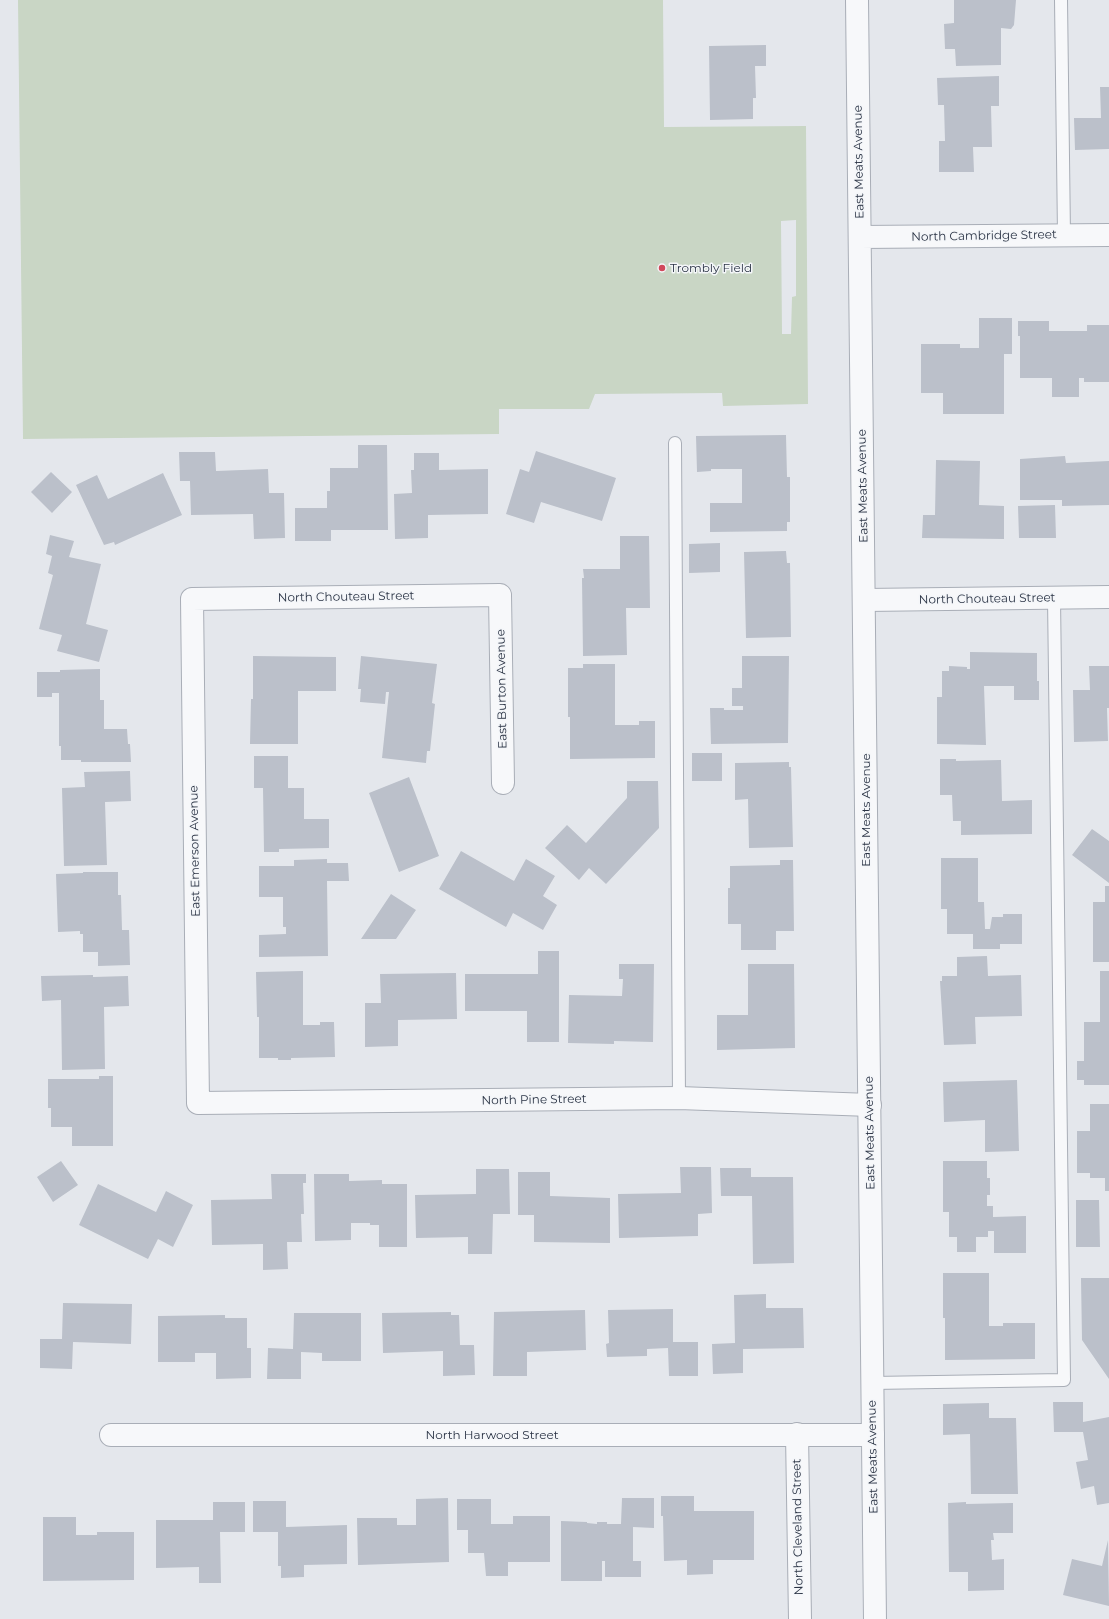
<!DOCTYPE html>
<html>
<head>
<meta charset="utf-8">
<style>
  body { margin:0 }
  canvas { display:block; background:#e4e7ec }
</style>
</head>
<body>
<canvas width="1109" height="1619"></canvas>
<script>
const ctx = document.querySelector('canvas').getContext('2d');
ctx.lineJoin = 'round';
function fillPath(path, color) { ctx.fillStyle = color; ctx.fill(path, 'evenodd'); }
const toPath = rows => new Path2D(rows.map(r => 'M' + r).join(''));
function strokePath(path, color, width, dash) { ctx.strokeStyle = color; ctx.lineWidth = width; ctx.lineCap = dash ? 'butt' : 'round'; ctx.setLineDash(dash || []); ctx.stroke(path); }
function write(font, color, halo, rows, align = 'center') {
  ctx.font = font + ' Montserrat,sans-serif'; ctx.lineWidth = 3; ctx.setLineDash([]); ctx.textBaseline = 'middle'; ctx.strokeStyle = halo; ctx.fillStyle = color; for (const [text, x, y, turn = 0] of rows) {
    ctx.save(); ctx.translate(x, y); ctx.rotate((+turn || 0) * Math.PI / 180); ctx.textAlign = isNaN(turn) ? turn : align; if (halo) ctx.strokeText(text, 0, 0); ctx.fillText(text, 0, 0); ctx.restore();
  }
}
fillPath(toPath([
  [18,0,663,0,664,127,806,126,808,404,723,406,722,393,595,394,589,409,499,409,499,434,23,439],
  [796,220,796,296,792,297,791,334,782,334,781,221]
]), '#c9d6c5');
fillPath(toPath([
  [954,0,1016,0,1014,25,1011,29,1001,28,1001,65,956,66,955,49,945,49,944,24,954,23],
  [766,45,766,66,755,66,756,98,753,98,753,119,710,120,709,46],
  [999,76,999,106,991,106,992,147,973,147,974,172,939,172,939,141,945,141,944,105,938,105,937,78],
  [1100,87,1109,87,1109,149,1075,150,1074,118,1101,118],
  [979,318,1012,318,1012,354,1004,354,1004,414,943,414,943,393,921,393,921,344,960,344,960,348,979,348],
  [1018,321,1049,321,1049,331,1087,331,1087,325,1109,325,1109,382,1084,382,1084,378,1079,378,1079,397,1052,397,1052,378,1020,378,1020,336,1018,336],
  [786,435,787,477,790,477,790,522,787,522,787,531,710,532,710,503,742,503,742,469,711,469,711,471,697,472,696,436],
  [358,445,387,445,388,530,331,530,331,541,295,541,295,508,327,508,327,491,330,491,330,468,358,468],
  [536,451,616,478,602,521,541,502,534,523,506,514,520,469,529,472],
  [179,452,215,452,216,471,268,469,269,493,284,493,285,538,254,539,253,514,191,515,190,481,180,481],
  [414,453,439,453,439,470,488,469,488,514,428,515,428,538,395,539,394,494,412,493,411,470,414,470],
  [1065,456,1066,463,1109,461,1109,505,1062,506,1062,500,1020,500,1020,459],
  [936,460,980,461,979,505,1004,506,1004,539,922,538,923,515,935,515],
  [51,472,72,492,52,513,31,492],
  [163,473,182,515,115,545,114,542,104,545,76,485,97,475,108,499],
  [1055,505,1056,538,1019,538,1018,506],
  [50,535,74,541,69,557,101,564,86,624,108,630,99,662,57,651,62,635,39,629,53,575,48,573,52,556,46,554],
  [620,536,649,536,650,608,626,608,627,655,583,656,582,578,584,578,583,569,620,569],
  [720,543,720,572,689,573,689,544],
  [786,551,787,563,790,563,791,637,746,638,744,552],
  [970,652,1037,653,1037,681,1039,681,1039,700,1014,700,1014,686,984,686,986,745,937,744,937,697,942,697,942,671,949,671,949,666,967,667,967,669,970,669],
  [253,656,336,657,336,691,298,691,298,744,250,744,251,699,253,699],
  [361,656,437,664,432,703,435,704,430,751,427,751,426,763,382,758,389,692,386,692,385,704,360,702,361,689,358,689],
  [742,656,789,656,788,743,711,744,710,708,724,708,724,710,743,710,743,706,732,706,732,688,742,688],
  [583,664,615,664,615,725,639,725,639,721,655,721,655,758,570,759,570,717,568,717,568,668,583,668],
  [1089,666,1109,666,1109,708,1107,708,1108,741,1074,742,1073,690,1090,690],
  [100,669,100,700,104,700,104,729,127,729,128,744,130,744,131,762,81,762,81,760,61,760,61,746,59,746,59,693,52,693,52,697,37,697,37,672,60,672,60,670],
  [692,753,722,753,722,781,692,781],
  [254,756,288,756,288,788,304,788,304,819,329,819,329,848,279,849,279,852,264,852,263,788,254,788],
  [940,759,956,759,956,761,1001,760,1002,801,1032,800,1032,834,961,835,961,821,953,821,952,795,940,795],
  [789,762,789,767,791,767,793,847,749,848,748,799,735,800,735,763],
  [130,771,131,801,105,802,107,865,64,866,62,788,85,787,84,772],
  [409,777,439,856,399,872,369,793],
  [627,781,658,781,659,828,606,884,589,868,579,880,545,848,567,825,586,843,627,798],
  [1092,829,1109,841,1109,883,1072,855],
  [461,851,514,881,526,859,555,876,543,896,557,905,543,930,513,913,506,927,439,889],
  [941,858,978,858,978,902,984,902,985,929,990,929,992,917,1003,917,1003,914,1022,914,1022,944,1000,944,1000,949,973,949,973,934,947,934,947,909,941,909],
  [327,859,327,863,348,863,349,881,327,881,328,956,259,957,259,935,286,934,286,927,283,927,283,897,259,897,259,866,294,866,294,860],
  [780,860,793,860,794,931,776,931,776,950,741,950,741,924,728,924,728,888,730,888,730,866,780,865],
  [83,872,118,872,118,895,121,895,122,930,129,930,130,965,98,966,98,952,83,952,83,934,80,934,80,931,58,932,56,874,83,873],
  [1105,886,1109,886,1109,962,1093,962,1093,902,1105,902],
  [391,894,416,910,396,939,361,939],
  [538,951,559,951,559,1042,527,1042,527,1011,465,1011,465,974,538,974],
  [987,956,988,976,1021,975,1022,1016,975,1017,976,1044,944,1045,940,981,942,981,942,976,957,976,957,957],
  [619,964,654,964,653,1042,614,1041,614,1044,568,1043,569,995,622,996,623,979,619,979],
  [748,964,794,964,795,1048,717,1050,717,1015,748,1015],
  [303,971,303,1025,320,1025,320,1022,334,1022,335,1057,291,1058,291,1060,278,1060,278,1058,259,1058,259,1017,257,1017,256,972],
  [1100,971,1109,971,1109,1085,1084,1085,1084,1080,1077,1080,1077,1061,1084,1061,1084,1022,1100,1022],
  [456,973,457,1019,398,1020,398,1046,365,1047,365,1003,381,1003,380,974],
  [93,975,93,977,128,976,129,1006,104,1007,105,1069,62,1070,61,1000,42,1001,41,976],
  [99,1076,113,1076,113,1146,72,1146,72,1127,51,1127,51,1108,48,1108,48,1079,99,1079],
  [1017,1080,1019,1151,985,1152,985,1120,944,1122,943,1082],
  [1090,1104,1109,1104,1109,1191,1105,1191,1105,1178,1090,1178,1090,1173,1077,1173,1077,1131,1090,1131],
  [61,1161,78,1185,53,1202,37,1177],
  [943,1161,987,1161,987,1178,990,1178,990,1195,987,1195,987,1206,993,1206,993,1217,1026,1216,1026,1253,994,1253,994,1231,988,1231,988,1237,976,1237,976,1252,957,1252,957,1237,949,1237,949,1212,943,1212],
  [680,1167,711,1167,712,1213,698,1214,698,1236,619,1238,618,1194,681,1193],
  [720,1168,751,1168,751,1177,793,1177,794,1263,753,1264,752,1196,721,1196],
  [476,1169,509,1169,510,1214,493,1214,492,1254,468,1254,468,1237,416,1238,415,1195,476,1194],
  [518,1172,550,1172,550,1196,610,1198,610,1243,534,1242,534,1215,518,1215],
  [271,1174,306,1174,306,1183,303,1183,304,1214,301,1214,302,1242,287,1242,288,1269,263,1270,263,1244,212,1245,211,1200,272,1199],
  [314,1174,349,1174,349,1181,382,1180,382,1184,407,1184,407,1247,379,1247,379,1225,370,1225,370,1223,351,1223,351,1240,315,1241],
  [98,1184,156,1212,166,1191,193,1205,173,1247,158,1239,148,1259,79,1225],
  [1076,1200,1099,1200,1100,1247,1076,1247],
  [943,1273,989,1273,989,1326,1003,1326,1003,1323,1035,1323,1035,1359,945,1360,945,1318,943,1318],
  [1081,1278,1109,1278,1109,1379,1082,1340],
  [766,1294,766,1308,803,1308,804,1348,743,1349,743,1373,713,1374,712,1344,735,1343,734,1295],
  [63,1303,132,1304,131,1344,73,1342,72,1369,40,1368,40,1339,62,1339],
  [673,1309,673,1342,698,1342,698,1376,669,1376,668,1348,647,1349,647,1356,607,1357,606,1344,609,1343,608,1310],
  [585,1310,586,1350,527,1352,527,1376,493,1376,494,1312],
  [451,1312,451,1315,459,1315,460,1345,474,1345,475,1375,443,1376,443,1351,383,1353,382,1313],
  [294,1313,361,1313,361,1361,322,1361,322,1353,301,1352,301,1379,267,1379,268,1348,293,1349],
  [225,1315,225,1318,247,1318,247,1348,251,1348,251,1378,216,1379,216,1353,195,1353,195,1362,158,1362,158,1316],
  [1053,1402,1083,1402,1083,1422,1109,1417,1109,1503,1097,1505,1094,1486,1081,1489,1076,1462,1088,1460,1083,1432,1054,1432],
  [989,1403,989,1418,1016,1418,1018,1494,971,1494,970,1434,943,1435,943,1404],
  [661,1496,694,1496,694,1511,754,1511,754,1560,713,1560,713,1574,687,1575,687,1560,664,1561,663,1516,661,1516],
  [448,1498,449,1562,358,1565,357,1518,397,1518,397,1525,416,1525,416,1499],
  [622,1498,654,1498,654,1528,633,1527,633,1561,641,1561,641,1577,605,1577,605,1561,602,1561,602,1581,561,1581,561,1521,587,1522,587,1523,597,1524,597,1522,607,1522,607,1524,621,1524],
  [457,1499,491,1499,491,1524,513,1524,513,1516,550,1516,550,1562,508,1562,508,1576,486,1576,484,1553,468,1553,468,1530,457,1530],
  [253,1501,286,1501,286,1527,347,1525,347,1564,304,1565,304,1577,281,1578,281,1566,278,1566,278,1532,253,1532],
  [213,1502,245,1502,245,1532,220,1532,221,1583,199,1583,199,1567,156,1568,156,1520,213,1520],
  [966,1502,966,1504,1013,1503,1013,1533,993,1533,994,1540,991,1540,992,1560,1004,1559,1004,1590,968,1591,968,1572,949,1572,948,1503],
  [43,1517,76,1517,76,1535,97,1535,97,1532,134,1532,134,1580,43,1581],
  [1108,1540,1109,1606,1063,1595,1072,1559,1102,1566]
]), '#bbc0ca');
const service = toPath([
  [1061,0,1064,235],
  [675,443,679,1098],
  [872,1383,1064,1380,1054,598]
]);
const minor = toPath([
  [865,600,1109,597],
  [503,783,500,595,192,599,198,1103,679,1098,870,1105],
  [797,1434,800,1619],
  [111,1435,873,1435]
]);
const tertiary = toPath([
  [857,0,875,1619],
  [860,237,1109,235]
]);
strokePath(service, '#a9aeb7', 14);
strokePath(minor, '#a9aeb7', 24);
strokePath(tertiary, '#a9aeb7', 24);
strokePath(service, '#f7f8fa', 12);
strokePath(minor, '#f7f8fa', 22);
strokePath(tertiary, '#f7f8fa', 22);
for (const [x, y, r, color] of [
  [662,268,4,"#d1495b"]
]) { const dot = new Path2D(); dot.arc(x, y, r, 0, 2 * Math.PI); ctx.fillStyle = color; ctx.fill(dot); strokePath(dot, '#f4f6f9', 1.5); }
write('12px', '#2b3445', '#f4f6f9', [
  ["East Meats Avenue",859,162,-91],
  ["North Cambridge Street",984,236,-1],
  ["East Meats Avenue",863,486,-91],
  ["North Chouteau Street",346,597,-1],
  ["North Chouteau Street",987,599,-1],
  ["East Burton Avenue",502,689,-91],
  ["East Meats Avenue",866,810,-90],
  ["East Emerson Avenue",195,851,-91],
  ["North Pine Street",534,1100,-1],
  ["East Meats Avenue",870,1133,-91],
  ["North Harwood Street",492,1435],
  ["East Meats Avenue",873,1457,-91],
  ["North Cleveland Street",798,1527,-91]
]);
write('12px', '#2b3445', '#f4f6f9', [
  ["Trombly Field",670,268]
], 'left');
</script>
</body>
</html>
